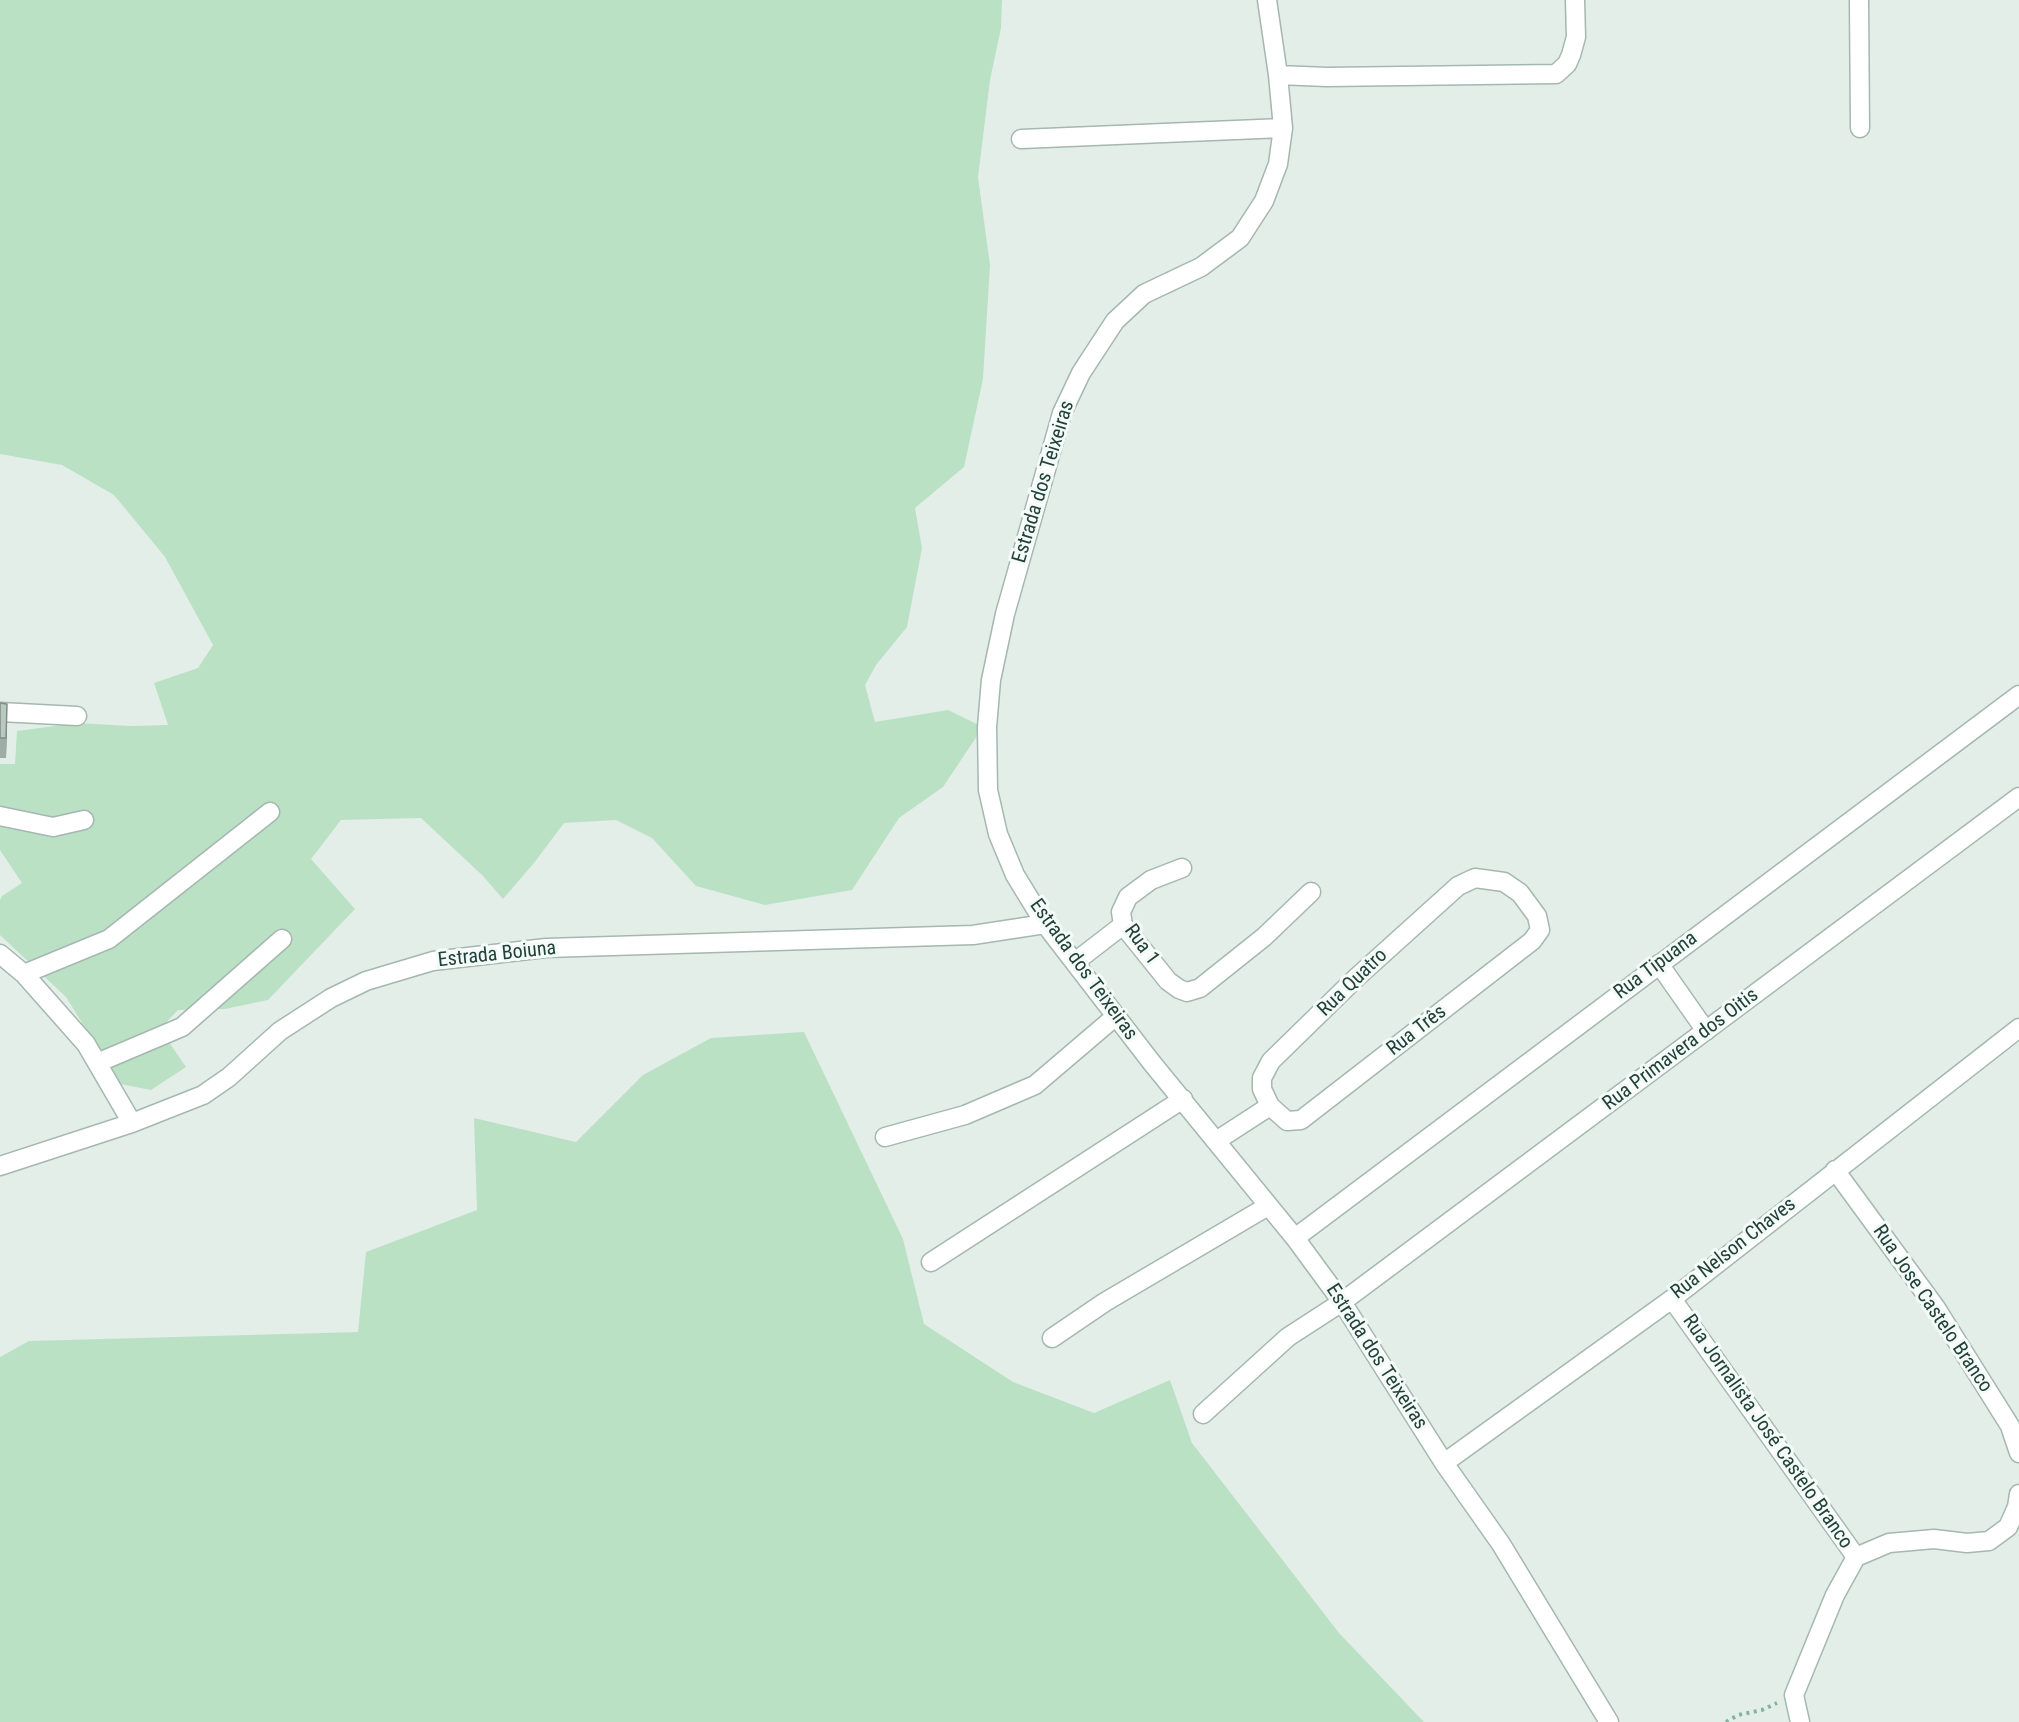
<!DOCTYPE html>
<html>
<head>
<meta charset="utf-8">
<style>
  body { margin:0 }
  canvas { display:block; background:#e3eee9 }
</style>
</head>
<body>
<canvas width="2019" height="1722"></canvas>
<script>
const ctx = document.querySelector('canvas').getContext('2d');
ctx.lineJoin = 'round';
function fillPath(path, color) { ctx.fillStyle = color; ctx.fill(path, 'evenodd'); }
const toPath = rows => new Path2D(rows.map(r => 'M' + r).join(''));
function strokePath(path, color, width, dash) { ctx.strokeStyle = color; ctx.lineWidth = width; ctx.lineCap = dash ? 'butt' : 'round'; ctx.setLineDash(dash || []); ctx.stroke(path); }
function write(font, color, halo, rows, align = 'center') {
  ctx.font = font + ' "Roboto Condensed",sans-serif'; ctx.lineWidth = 6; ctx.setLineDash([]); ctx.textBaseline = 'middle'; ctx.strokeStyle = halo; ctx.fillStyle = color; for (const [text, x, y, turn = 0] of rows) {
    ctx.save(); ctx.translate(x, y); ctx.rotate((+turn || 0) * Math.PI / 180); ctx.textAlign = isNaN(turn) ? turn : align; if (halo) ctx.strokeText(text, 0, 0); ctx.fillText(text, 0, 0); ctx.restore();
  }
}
fillPath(toPath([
  [0,0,1002,0,1001,28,990,80,978,177,990,265,983,379,964,467,915,508,922,548,907,627,876,665,865,685,875,722,948,710,983,727,943,787,899,818,852,890,765,905,696,886,652,838,616,820,564,823,534,863,503,899,482,875,421,818,341,820,311,859,355,909,268,1000,225,1009,178,1010,160,1029,186,1067,151,1090,120,1084,66,997,0,935,0,900,2,896,22,883,0,850,0,764,15,764,17,731,78,723,131,726,168,725,154,683,198,668,213,645,165,557,114,495,62,465,0,454],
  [804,1032,903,1239,924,1324,1013,1382,1094,1413,1170,1380,1192,1443,1339,1633,1424,1722,0,1722,0,1357,29,1341,358,1332,366,1252,477,1210,474,1118,576,1142,643,1075,711,1038]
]), '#bbe1c5');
const minor = toPath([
  [1267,0,1278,75,1283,128,1278,164,1264,201,1240,238,1201,267,1144,294,1115,321,1081,373,1062,413,1005,614,991,680,987,727,988,790,998,834,1015,875,1045,924,1152,1063,1295,1238,1342,1302,1444,1463,1501,1544,1609,1722],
  [1859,0,1860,128],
  [1278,75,1327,77,1556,74,1567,64,1571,55,1576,37,1575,0],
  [1021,139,1283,128],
  [0,712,77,716],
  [0,816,53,827,84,820],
  [1182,868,1151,880,1128,897,1121,912,1123,925,1168,981,1179,989,1187,992,1200,988,1264,937,1311,892],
  [1475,878,1504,882,1520,893,1537,916,1540,930,1532,941,1301,1120,1287,1121,1270,1106,1262,1089,1262,1078,1271,1061,1356,978,1458,886,1475,878],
  [0,954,24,974,86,1044,132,1123],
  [1075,962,1123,925],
  [1659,964,1706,1031],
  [24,974,109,939,270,812],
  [97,1063,182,1027,282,939],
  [885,1137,965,1115,1035,1085,1116,1016],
  [1216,1141,1270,1106],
  [0,1166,132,1123,203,1095,229,1077,280,1031,331,998,366,981,433,961,546,948,973,935,1045,924],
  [1835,1170,1936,1308,2010,1426,2019,1453],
  [1295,1238,2019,695],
  [931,1262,1183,1099],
  [1672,1299,1856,1557,1835,1595,1794,1695,1800,1722],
  [1052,1338,1105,1302,1268,1206],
  [1203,1414,1288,1337,1342,1302,2019,797],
  [1444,1463,1672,1299,2019,1028],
  [1856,1557,1889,1543,1934,1539,1967,1543,1989,1541,2008,1527,2017,1507,2019,1494]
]);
strokePath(minor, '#a5b7b1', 21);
strokePath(toPath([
  [1726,1722,1738,1715,1762,1710,1777,1703]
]), '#81b4a5', 4, [3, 4.5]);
strokePath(minor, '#fff', 18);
fillPath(toPath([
  [0,703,7,724,6,758,0,758]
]), '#9eada7');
fillPath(toPath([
  [7,704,7,724,6,758,6,738]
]), '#818d88');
const building = toPath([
  [0,703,7,704,6,738,0,738,0,703]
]);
fillPath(building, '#b8c9c2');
strokePath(building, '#818d88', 1.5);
write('20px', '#214139', '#f4faf7', [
  ["Estrada dos Teixeiras",1044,482,-73],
  ["Rua 1",1141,945,54],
  ["Estrada Boiuna",497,955,-6],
  ["Rua Tipuana",1656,966,-37],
  ["Estrada dos Teixeiras",1083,970,54],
  ["Rua Quatro",1353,983,-44],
  ["Rua Três",1417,1031,-38],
  ["Rua Primavera dos Oitis",1681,1050,-37],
  ["Rua Nelson Chaves",1734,1249,-38],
  ["Rua Jose Castelo Branco",1932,1309,56],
  ["Estrada dos Teixeiras",1376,1357,57],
  ["Rua Jornalista José Castelo Branco",1767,1432,55]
]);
</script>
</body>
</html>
